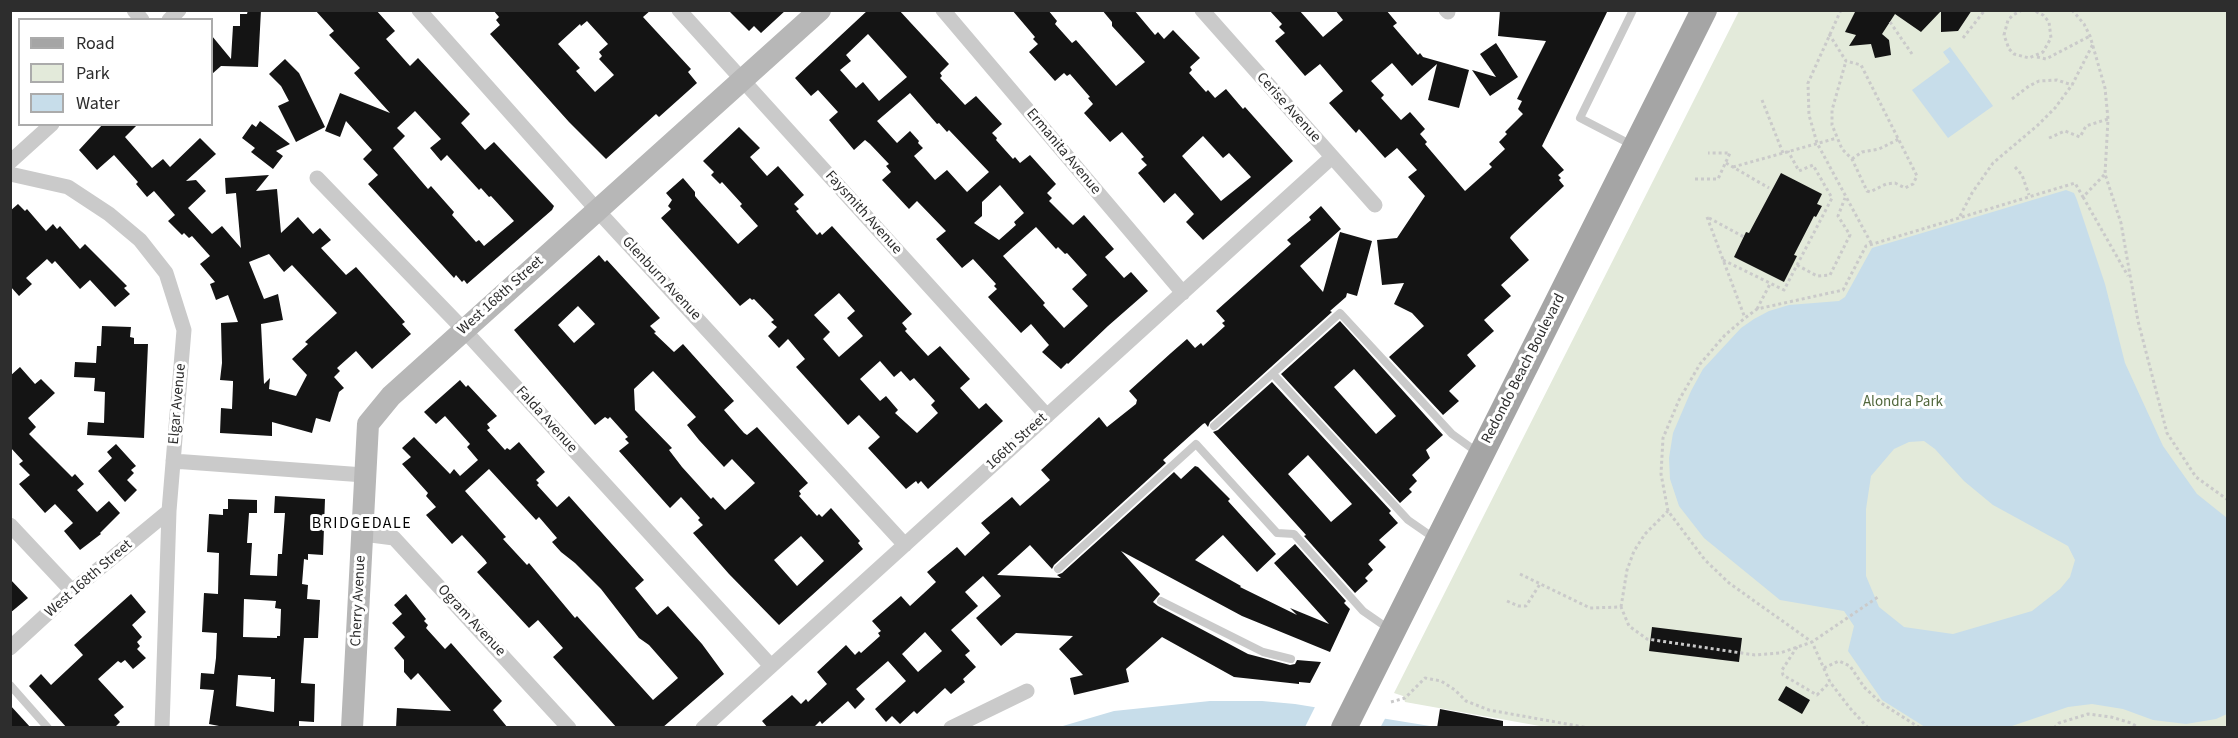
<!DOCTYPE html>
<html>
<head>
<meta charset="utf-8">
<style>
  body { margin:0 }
  #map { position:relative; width:2238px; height:738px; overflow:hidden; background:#fff; font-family:"Source Sans 3",sans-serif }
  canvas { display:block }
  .frame { position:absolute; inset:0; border:12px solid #2d2d2d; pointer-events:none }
  .legend { position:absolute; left:18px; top:18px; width:195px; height:108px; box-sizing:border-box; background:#fff; border:2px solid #ababab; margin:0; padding:8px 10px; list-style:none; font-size:18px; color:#2d2d2d }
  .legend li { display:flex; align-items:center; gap:12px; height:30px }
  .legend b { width:30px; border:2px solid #ababab }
</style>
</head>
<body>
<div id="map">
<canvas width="2238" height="738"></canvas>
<div class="frame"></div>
<ul class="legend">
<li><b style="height:8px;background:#a5a5a5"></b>Road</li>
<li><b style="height:16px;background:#e3eada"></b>Park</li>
<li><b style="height:16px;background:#c7ddea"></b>Water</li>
</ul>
</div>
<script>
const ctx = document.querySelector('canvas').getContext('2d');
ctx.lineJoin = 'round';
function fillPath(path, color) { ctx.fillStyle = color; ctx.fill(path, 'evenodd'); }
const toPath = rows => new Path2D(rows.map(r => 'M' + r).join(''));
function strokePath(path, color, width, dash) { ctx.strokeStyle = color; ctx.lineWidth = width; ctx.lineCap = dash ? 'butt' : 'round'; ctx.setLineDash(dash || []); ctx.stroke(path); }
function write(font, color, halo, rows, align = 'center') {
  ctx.font = font + ' "Source Sans 3",sans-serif'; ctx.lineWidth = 6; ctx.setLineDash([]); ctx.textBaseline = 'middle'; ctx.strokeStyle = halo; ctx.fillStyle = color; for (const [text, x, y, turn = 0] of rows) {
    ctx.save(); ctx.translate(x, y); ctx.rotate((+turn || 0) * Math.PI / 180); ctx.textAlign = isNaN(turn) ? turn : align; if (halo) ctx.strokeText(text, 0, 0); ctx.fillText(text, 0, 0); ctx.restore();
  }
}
fillPath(toPath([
  [1739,11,2227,11,2227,727,1551,728,1405,702,1403,696,1394,693]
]), '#e3eada');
fillPath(toPath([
  [1950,47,1993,106,1948,138,1912,90,1950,62,1943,52],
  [2066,190,2074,193,2077,200,2105,284,2125,363,2163,446,2197,494,2227,518,2227,714,2216,719,2186,724,2153,720,2123,709,2092,704,2068,707,2009,727,1925,727,1882,700,1848,651,1854,626,1844,611,1780,600,1704,538,1679,506,1670,479,1669,458,1673,433,1691,391,1703,369,1741,328,1754,319,1769,311,1789,305,1839,301,1845,297,1872,248],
  [1924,441,1935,449,1964,481,1993,505,2068,546,2075,560,2070,577,2060,589,2032,611,1953,634,1904,627,1879,607,1866,576,1866,509,1871,476,1894,449,1909,442],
  [1210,701,1262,701,1295,704,1436,727,1056,728,1114,711]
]), '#c7ddea');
fillPath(toPath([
  [1316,705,1387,715,1380,728,1305,727]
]), '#fff');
fillPath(toPath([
  [248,10,261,10,258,67,221,66,212,74,212,36,231,59,233,26,240,26,240,14,247,14],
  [315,10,376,10,395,31,386,39,410,66,418,58,470,114,461,123,485,150,494,142,554,206,552,210,467,284,464,280,462,282,456,275,454,278,368,184,378,175,363,159,372,150,346,121,340,137,325,131,340,93,390,113,354,73,360,68,329,35,334,31],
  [415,111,441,139,430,148,441,161,447,155,479,190,481,188,489,197,491,196,514,221,484,246,479,240,476,242,452,215,454,212,431,186,428,189,393,148,405,136,397,128],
  [493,10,651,10,643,17,691,69,688,72,697,83,659,117,656,114,606,159,569,122,490,34,500,25,496,20,499,17],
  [587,21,608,44,599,52,602,56,599,59,614,75,595,92,576,71,580,68,558,44,580,24,581,26],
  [728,10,786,10,761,33,754,26,749,31],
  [868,10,899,10,910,22,949,64,940,73,942,76,940,78,965,105,976,96,1002,124,992,133,997,138,996,140,1013,159,1015,157,1020,163,1030,155,1056,184,1047,193,1052,198,1049,201,1073,225,1084,215,1114,249,1105,257,1124,278,1131,272,1148,291,1108,326,1068,364,1067,363,1061,369,1042,352,1049,345,1031,324,1021,333,988,297,997,289,994,286,996,284,973,259,962,268,936,239,946,231,917,201,909,209,882,180,891,172,886,166,889,164,870,144,865,140,854,150,829,120,838,112,818,90,811,96,795,78],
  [868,34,907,77,879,101,863,82,856,88,840,70,851,61,846,55],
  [910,93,937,124,939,123,947,132,949,130,989,172,967,192,947,170,935,180,914,156,923,148,918,143,919,141,910,131,897,143,877,121],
  [1000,185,1024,213,1014,222,1016,225,999,240,974,223,982,216,982,202],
  [1036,227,1056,249,1058,247,1065,254,1067,253,1087,275,1072,289,1088,306,1064,328,1043,305,1045,303,1003,256],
  [1012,10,1048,10,1057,21,1055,24,1072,43,1076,40,1116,86,1145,62,1112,26,1112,22,1102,10,1134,10,1155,35,1158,32,1164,39,1173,30,1200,58,1190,67,1192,70,1189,73,1206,92,1208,90,1215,98,1226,89,1243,109,1245,107,1293,161,1203,240,1186,222,1194,214,1175,193,1164,203,1138,173,1147,165,1141,159,1144,157,1122,132,1110,142,1084,113,1093,104,1088,98,1090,97,1070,74,1067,76,1064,73,1055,81,1029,52,1038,44,1033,39,1035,37],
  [1203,136,1223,158,1229,153,1251,177,1221,201,1182,156],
  [1269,10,1299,10,1323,37,1343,20,1335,10,1386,10,1397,23,1393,26,1418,55,1420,53,1423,57,1469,70,1459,108,1428,100,1437,64,1412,86,1392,63,1371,81,1384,95,1381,98,1401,120,1410,112,1425,129,1420,134,1427,142,1425,144,1465,191,1492,167,1489,164,1505,149,1499,142,1507,134,1505,132,1523,114,1518,109,1522,101,1517,99,1546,41,1498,36,1500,10,1608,10,1542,146,1564,170,1558,175,1561,178,1559,180,1564,186,1511,236,1510,238,1529,260,1501,285,1511,296,1484,320,1494,331,1467,355,1476,366,1449,391,1459,401,1443,415,1389,357,1424,326,1412,313,1394,304,1404,283,1382,285,1377,240,1397,238,1425,196,1408,177,1417,170,1397,148,1385,158,1359,129,1356,133,1329,103,1343,91,1320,64,1305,76,1275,41,1285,33,1279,27,1282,24],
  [1856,10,1972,10,1958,31,1941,32,1941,11,1921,32,1895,14,1882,34,1889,40,1891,55,1875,58,1871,44,1849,46,1856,35,1845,32],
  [1496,43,1518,77,1490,96,1472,70,1496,77,1480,54],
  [285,59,299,73,325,127,296,142,278,106,289,101,281,86,269,74],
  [260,121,290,144,276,151,283,156,273,169,251,152,255,148,242,138,252,124,256,127],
  [103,124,138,124,125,137,152,168,163,159,170,167,200,138,216,154,186,181,196,180,206,191,188,208,212,234,222,226,241,248,236,193,226,194,225,178,269,175,256,191,277,189,281,233,298,217,313,234,320,228,331,240,321,248,346,275,356,267,405,322,402,324,411,334,372,369,356,351,337,368,340,371,334,377,344,388,339,392,330,422,316,418,312,433,272,422,272,436,220,433,221,408,232,409,233,384,233,381,220,380,222,363,221,323,238,322,228,295,216,300,210,284,215,282,200,264,210,256,192,236,189,238,184,233,182,235,168,221,175,215,154,191,147,197,136,184,138,182,114,155,97,170,79,150],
  [269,254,284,272,292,265,337,313,305,342,308,344,292,359,307,375,296,396,269,389,270,378,264,384,261,324,283,320,278,294,264,299,249,262],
  [739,127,760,148,750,157,767,176,778,166,804,195,794,204,799,209,796,211,817,235,820,232,822,235,832,226,912,314,902,323,907,329,905,331,928,356,940,346,970,379,960,388,979,409,986,403,1003,421,928,489,921,481,918,484,916,481,906,489,868,448,880,437,859,415,848,425,796,367,805,359,788,339,779,348,768,336,777,327,771,322,774,320,754,299,752,300,750,298,740,306,661,218,671,209,668,206,672,200,666,193,683,178,695,192,695,196,701,203,738,244,758,226,740,206,742,204,722,182,720,184,711,175,714,172,703,161],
  [839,293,855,311,847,318,863,336,839,357,823,339,830,332,814,315],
  [880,361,894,377,901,371,910,381,914,378,935,401,931,405,938,413,917,433,895,413,898,410,886,396,880,401,860,379],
  [1781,173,1822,194,1817,204,1822,206,1816,217,1814,216,1794,255,1797,256,1784,282,1734,257,1746,232,1749,233],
  [18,204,25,211,27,209,46,231,53,224,57,229,60,226,80,249,85,244,127,286,124,288,130,294,115,307,90,280,80,289,55,261,52,264,47,259,26,278,32,284,19,296,10,286,10,211],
  [1321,206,1341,229,1300,266,1323,292,1340,232,1372,241,1357,296,1347,293,1346,297,1330,311,1332,312,1210,422,1208,427,1205,423,1203,424,1163,460,1166,463,1054,565,1052,569,1030,545,997,575,1061,578,1057,575,1062,573,1174,472,1181,479,1195,466,1198,467,1230,499,1228,501,1276,554,1257,572,1223,535,1195,560,1241,586,1240,587,1297,615,1290,608,1329,624,1274,563,1295,544,1346,601,1344,603,1350,609,1330,652,1242,616,1121,551,1160,594,1153,602,1158,606,1248,654,1290,665,1295,664,1297,660,1321,662,1310,683,1299,682,1299,684,1234,677,1162,637,1126,669,1129,682,1074,695,1070,678,1083,675,1059,649,1073,636,1016,633,1001,646,976,618,1001,596,983,576,965,592,978,606,951,630,970,651,965,655,976,667,963,679,965,682,951,694,945,688,917,714,914,711,900,724,892,716,886,722,875,709,906,681,888,661,856,689,865,699,855,709,848,701,822,724,820,721,813,728,768,728,762,721,792,695,801,704,806,699,808,702,827,684,817,672,846,645,855,655,859,651,861,653,880,636,878,633,881,631,872,621,901,596,910,606,936,582,927,572,957,547,965,556,990,533,981,523,1012,497,1020,506,1050,480,1041,470,1099,417,1107,427,1136,404,1137,400,1129,391,1171,353,1187,339,1195,348,1201,343,1203,346,1225,326,1222,323,1225,321,1216,311,1291,244,1287,240,1311,220,1309,217],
  [925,632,942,651,918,672,902,654],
  [599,255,605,262,607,260,660,318,650,326,656,332,654,333,674,352,683,344,734,401,724,410,744,433,747,435,757,427,808,483,799,491,801,494,799,496,817,516,819,514,822,517,831,508,860,541,858,543,863,549,779,625,729,574,693,533,703,525,698,520,700,518,681,497,670,508,619,451,629,443,625,439,628,437,610,417,608,419,605,417,595,425,514,330],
  [578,306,595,324,574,343,558,325],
  [653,371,696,417,687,425,699,440,724,467,732,459,755,483,725,510,713,497,711,499,682,467,669,450,672,448,635,410,634,389],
  [801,536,824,561,797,586,774,560],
  [1340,321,1443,435,1426,450,1430,458,1412,475,1417,481,1409,489,1412,492,1400,503,1281,374],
  [1354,369,1396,416,1376,434,1334,387],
  [102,326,131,327,130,337,134,338,134,344,148,344,144,438,87,435,88,422,104,423,105,392,94,391,95,378,74,377,75,362,96,363,97,346,101,346],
  [20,367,35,384,41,379,55,393,28,418,36,427,29,434,72,477,75,474,84,484,77,490,97,512,109,501,120,513,100,533,101,534,80,550,64,531,73,523,55,504,45,513,19,484,30,475,19,464,23,461,10,447,10,376],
  [460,380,466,387,468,385,497,416,487,424,490,428,487,430,505,450,507,448,510,450,519,442,545,472,536,480,539,483,537,485,557,507,569,496,644,580,635,588,657,615,668,606,702,644,724,674,662,728,617,728,553,657,563,648,538,620,529,628,477,572,487,563,485,560,462,535,452,544,426,515,436,507,426,496,428,493,402,464,411,457,402,448,414,437,450,474,454,469,460,476,478,460,467,447,470,444,445,416,436,424,424,412],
  [489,469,536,520,539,517,557,538,552,542,561,552,575,563,601,589,639,638,649,645,678,678,653,700,577,616,575,618,529,563,527,565,503,539,506,537,465,491],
  [1272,382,1391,511,1389,513,1398,523,1379,540,1386,547,1368,564,1373,570,1365,578,1368,581,1355,593,1304,536,1306,535,1213,432,1218,430],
  [1308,455,1352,504,1331,522,1288,474],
  [116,444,136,466,131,470,134,473,127,480,137,490,125,502,98,471,112,458,107,452],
  [275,496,325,499,323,555,308,554,308,560,304,559,302,584,308,585,307,599,320,600,318,638,304,638,301,683,315,684,314,722,299,721,299,728,218,728,219,726,209,724,214,690,200,689,201,673,214,674,216,658,217,633,202,632,204,593,218,594,219,553,207,552,209,514,223,515,223,509,228,509,228,499,257,500,257,513,249,513,247,543,252,543,250,575,277,576,278,554,282,554,285,513,274,513],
  [244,599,276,601,275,608,281,609,280,636,277,636,277,638,243,637],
  [238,675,271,677,271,679,275,679,274,712,236,706],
  [10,579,28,598,10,613],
  [131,594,146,612,132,625,142,637,137,642,140,646,137,649,146,658,133,669,125,660,121,663,118,661,98,679,124,707,114,715,120,722,114,728,67,728,29,686,41,674,51,685,83,655,74,645],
  [406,594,426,619,424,621,428,625,426,628,445,649,451,643,502,701,493,710,508,728,396,728,397,708,451,711,418,673,411,680,404,672,404,660,394,648,405,637,392,623,402,614,394,605],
  [1652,627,1742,638,1739,662,1649,651],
  [1786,686,1810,700,1802,714,1778,700],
  [10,705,31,728,10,728],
  [1440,709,1503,721,1503,728,1437,728]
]), '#141414');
strokePath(toPath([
  [1841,10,1808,83,1809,115,1817,143,1871,243],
  [2022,10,2013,15,2008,20,2004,35,2009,49,2014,54,2029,58,2043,52,2051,38,2049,22,2043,15,2033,10],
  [2072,10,2084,24,2090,36,2105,88,2108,119,2105,174,2121,223,2138,321,2167,433,2196,477,2228,500],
  [1890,22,1912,54],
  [1829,34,1846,61,1861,65,1917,176,1913,184,1905,188,1895,183,1886,184,1870,192,1867,191,1852,159,1842,149,1832,125,1832,110,1846,61],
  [1963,38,1985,10],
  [2037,57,2046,59,2090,36],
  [2012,99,2029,86,2039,81,2057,80,2072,85],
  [1762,100,1783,153],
  [2049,138,2065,131,2080,137,2086,126,2108,119],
  [1852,159,1862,152,1879,149,1899,139],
  [1726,163,1769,188],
  [1733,167,1837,138],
  [2015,167,2022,175,2029,195],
  [1695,179,1718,179,1730,153,1708,153],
  [2083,197,2128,276],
  [1960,216,1972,193,1993,163,2038,125,2055,108,2072,85,2093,44],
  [1707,217,1745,318],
  [1709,218,1744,237],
  [1723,260,1784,290,1832,198,1813,165,1799,171,1788,151],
  [1797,265,1817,276,1830,275,1850,235,1838,216,1845,198],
  [1757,309,1770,284],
  [1520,574,1590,608,1621,607,1629,626,1647,639,1755,655,1780,653,1812,642,1878,597],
  [1507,601,1518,606,1526,606,1540,584],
  [1621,607,1627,570,1634,551,1645,534,1668,511],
  [1797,647,1782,670,1783,675,1817,695,1830,682],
  [1824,668,1839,661,1850,666,1864,687,1881,703,1920,728],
  [1391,702,1405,698,1425,678,1441,681,1455,690,1466,701,1489,710,1589,728],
  [1868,728,1849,707,1830,682,1812,642,1729,583,1705,560,1668,511,1661,474,1663,438,1679,400,1700,364,1725,335,1745,318,1757,309,1843,290,1866,246,2075,183,2083,197,2105,174],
  [2054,728,2059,723,2088,714,2111,717,2131,723,2139,728]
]), '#cacaca', 3, [3, 3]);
strokePath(toPath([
  [1632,145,1580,118,1633,10],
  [1273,374,1408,520,1434,538],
  [1214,426,1340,313,1452,434,1477,452],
  [1058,569,1196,444,1277,533,1294,534,1363,611,1389,629],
  [1161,601,1263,652,1291,659],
  [10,685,48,728]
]), '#cacaca', 8);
strokePath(toPath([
  [134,10,142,20],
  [419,10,597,210,905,545],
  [679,10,1047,416],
  [943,10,1183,293],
  [1202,10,1375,205],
  [1446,10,1448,12],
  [169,20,179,10],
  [10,162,52,124],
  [10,174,68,187,109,214,140,240,166,273,184,330,169,511,162,728],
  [317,178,464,330,771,666],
  [173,461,364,475],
  [10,525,72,591],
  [363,534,394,538,569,728],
  [10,648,72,591,169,511],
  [703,728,1332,157],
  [951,728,1027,691]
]), '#cacaca', 15);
strokePath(toPath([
  [352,728,368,424,391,396,820,10]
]), '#b7b7b7', 22);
strokePath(toPath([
  [1344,728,1704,10]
]), '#a5a5a5', 26);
write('15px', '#2d2d2d', '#fff', [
  ["Cerise Avenue",1288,108,48],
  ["Ermanita Avenue",1063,152,50],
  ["Faysmith Avenue",863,213,48],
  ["Glenburn Avenue",661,279,47],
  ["West 168th Street",501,296,-42],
  ["Redondo Beach Boulevard",1524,369,-63],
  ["Elgar Avenue",178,404,-85],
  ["Falda Avenue",546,420,48],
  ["166th Street",1017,442,-42],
  ["West 168th Street",89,579,-41],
  ["Cherry Avenue",359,601,-87],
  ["Ogram Avenue",471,621,47]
]);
write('15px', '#51673c', '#fff', [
  ["Alondra Park",1903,403]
]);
ctx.letterSpacing = '1.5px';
write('16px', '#000', '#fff', [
  ["BRIDGEDALE",362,524]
]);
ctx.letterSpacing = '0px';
</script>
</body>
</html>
